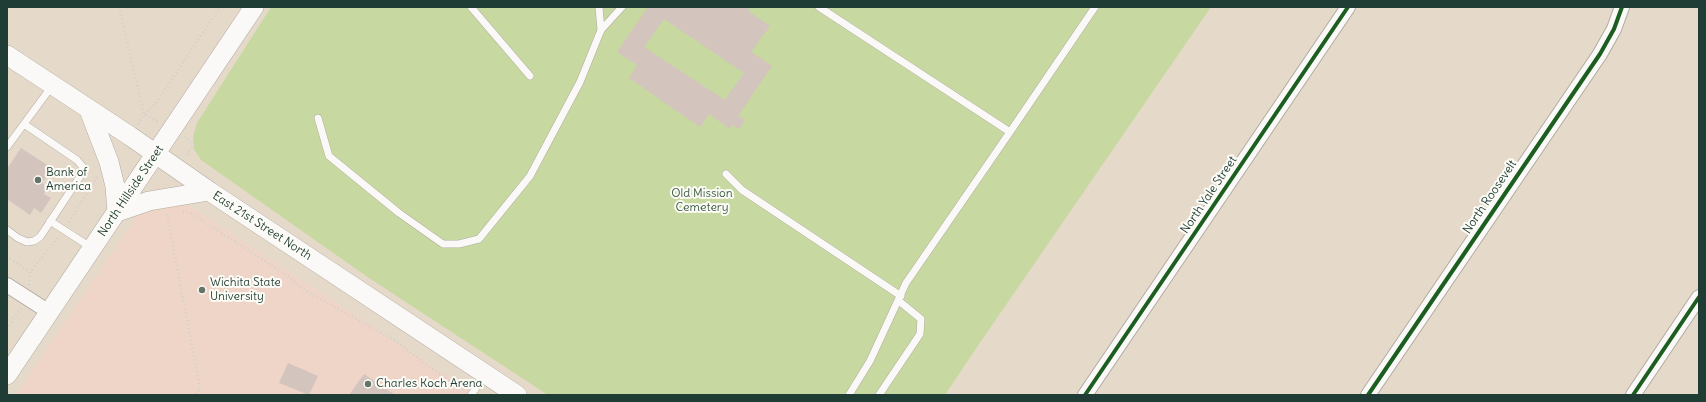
<!DOCTYPE html>
<html>
<head>
<meta charset="utf-8">
<style>
  body { margin:0 }
  #map { position:relative; width:1706px; height:402px; overflow:hidden; background:#e5d9c9; font-family:Delius,sans-serif }
  canvas { display:block }
  .frame { position:absolute; inset:0; border:8px solid #1f3d34; pointer-events:none }
</style>
</head>
<body>
<div id="map">
<canvas width="1706" height="402"></canvas>
<div class="frame"></div>
</div>
<script>
const ctx = document.querySelector('canvas').getContext('2d');
ctx.lineJoin = 'round';
function fillPath(path, color) { ctx.fillStyle = color; ctx.fill(path, 'evenodd'); }
const toPath = rows => new Path2D(rows.map(r => 'M' + r).join(''));
function strokePath(path, color, width, dash) { ctx.strokeStyle = color; ctx.lineWidth = width; ctx.lineCap = dash ? 'butt' : 'round'; ctx.setLineDash(dash || []); ctx.stroke(path); }
function write(font, color, halo, rows, align = 'center') {
  ctx.font = font + ' Delius,sans-serif'; ctx.lineWidth = 4; ctx.setLineDash([]); ctx.textBaseline = 'middle'; ctx.strokeStyle = halo; ctx.fillStyle = color; for (const [text, x, y, turn = 0] of rows) {
    ctx.save(); ctx.translate(x, y); ctx.rotate((+turn || 0) * Math.PI / 180); ctx.textAlign = isNaN(turn) ? turn : align; if (halo) ctx.strokeText(text, 0, 0); ctx.fillText(text, 0, 0); ctx.restore();
  }
}
fillPath(toPath([
  [158,185,476,395,16,395]
]), '#efd5c8');
fillPath(toPath([
  [271,7,1211,7,977,347,945,395,548,395,369,278,201,160,194,149,193,137,197,123]
]), '#c8d8a1');
fillPath(toPath([
  [648,7,750,7,748,11,770,26,751,52,772,66,738,116,745,120,739,129,732,125,730,129,709,114,700,127,629,78,637,65,617,52],
  [664,19,744,73,725,100,644,47],
  [21,148,52,168,42,183,48,187,44,194,51,198,41,213,34,208,30,215,7,199,7,169],
  [288,363,318,376,309,395,279,383],
  [364,374,395,395,349,395]
]), '#d3c4bd');
const lane = toPath([
  [471,7,530,76],
  [599,7,601,30],
  [819,7,1010,132,1095,7],
  [318,118,329,156,399,213,443,244,459,244,479,239,530,176,580,82,601,30,622,7],
  [7,147,52,86],
  [726,174,742,190,901,296],
  [50,221,92,248],
  [7,230,18,238,27,242,34,241,40,237,83,172,82,166,77,160,24,124],
  [471,395,486,374],
  [849,395,870,361,906,283,1010,132],
  [879,395,920,334,921,319,899,301]
]);
const street = toPath([
  [7,285,49,312],
  [1085,395,1348,7],
  [1368,395,1600,54,1614,29,1622,7],
  [1633,395,1699,297]
]);
const secondary = toPath([
  [7,55,130,136,209,191,517,395],
  [89,110,109,162,115,186,117,212,149,201,209,191],
  [7,375,254,7]
]);
strokePath(lane, '#b0aba0', 8);
strokePath(street, '#b0aba0', 16);
strokePath(secondary, '#b0aba0', 20);
strokePath(toPath([
  [119,7,144,114,159,122],
  [138,124,144,114,156,103,220,7],
  [184,137,194,144,186,156],
  [183,212,189,212,285,274,306,291,396,341,421,361,463,390],
  [167,214,200,389,195,395],
  [69,222,97,177],
  [7,256,30,272],
  [29,285,30,272,58,238],
  [7,315,14,319],
  [7,329,21,308]
]), '#d1d0cc', 2.5, [1, 3]);
strokePath(lane, '#fbf9f7', 7);
strokePath(street, '#fbf9f7', 14);
strokePath(secondary, '#fbf9f7', 19);
strokePath(toPath([
  [1085,395,1348,7],
  [1368,395,1600,54,1614,29,1622,7],
  [1633,395,1699,297]
]), '#1b5e20', 4);
for (const [x, y, r, color] of [
  [38,180,4,"#647468"],
  [202,290,4,"#647468"],
  [368,384,4,"#647468"]
]) { const dot = new Path2D(); dot.arc(x, y, r, 0, 2 * Math.PI); ctx.fillStyle = color; ctx.fill(dot); strokePath(dot, '#fdfcf7', 1.5); }
write('12px', '#1f3d34', '#fdfcf7', [
  ["Bank of",46,173],
  ["America",46,187],
  ["Wichita State",210,283],
  ["University",210,297],
  ["Charles Koch Arena",376,384]
], 'left');
write('12px', '#1f3d34', '#fdfcf7', [
  ["North Hillside Street",131,191,-56],
  ["North Yale Street",1209,195,-56],
  ["North Roosevelt",1490,197,-56],
  ["East 21st Street North",262,226,33]
]);
write('12px', '#3c5c43', '#fdfcf7', [
  ["Old Mission",702,194],
  ["Cemetery",702,208]
]);
</script>
</body>
</html>
